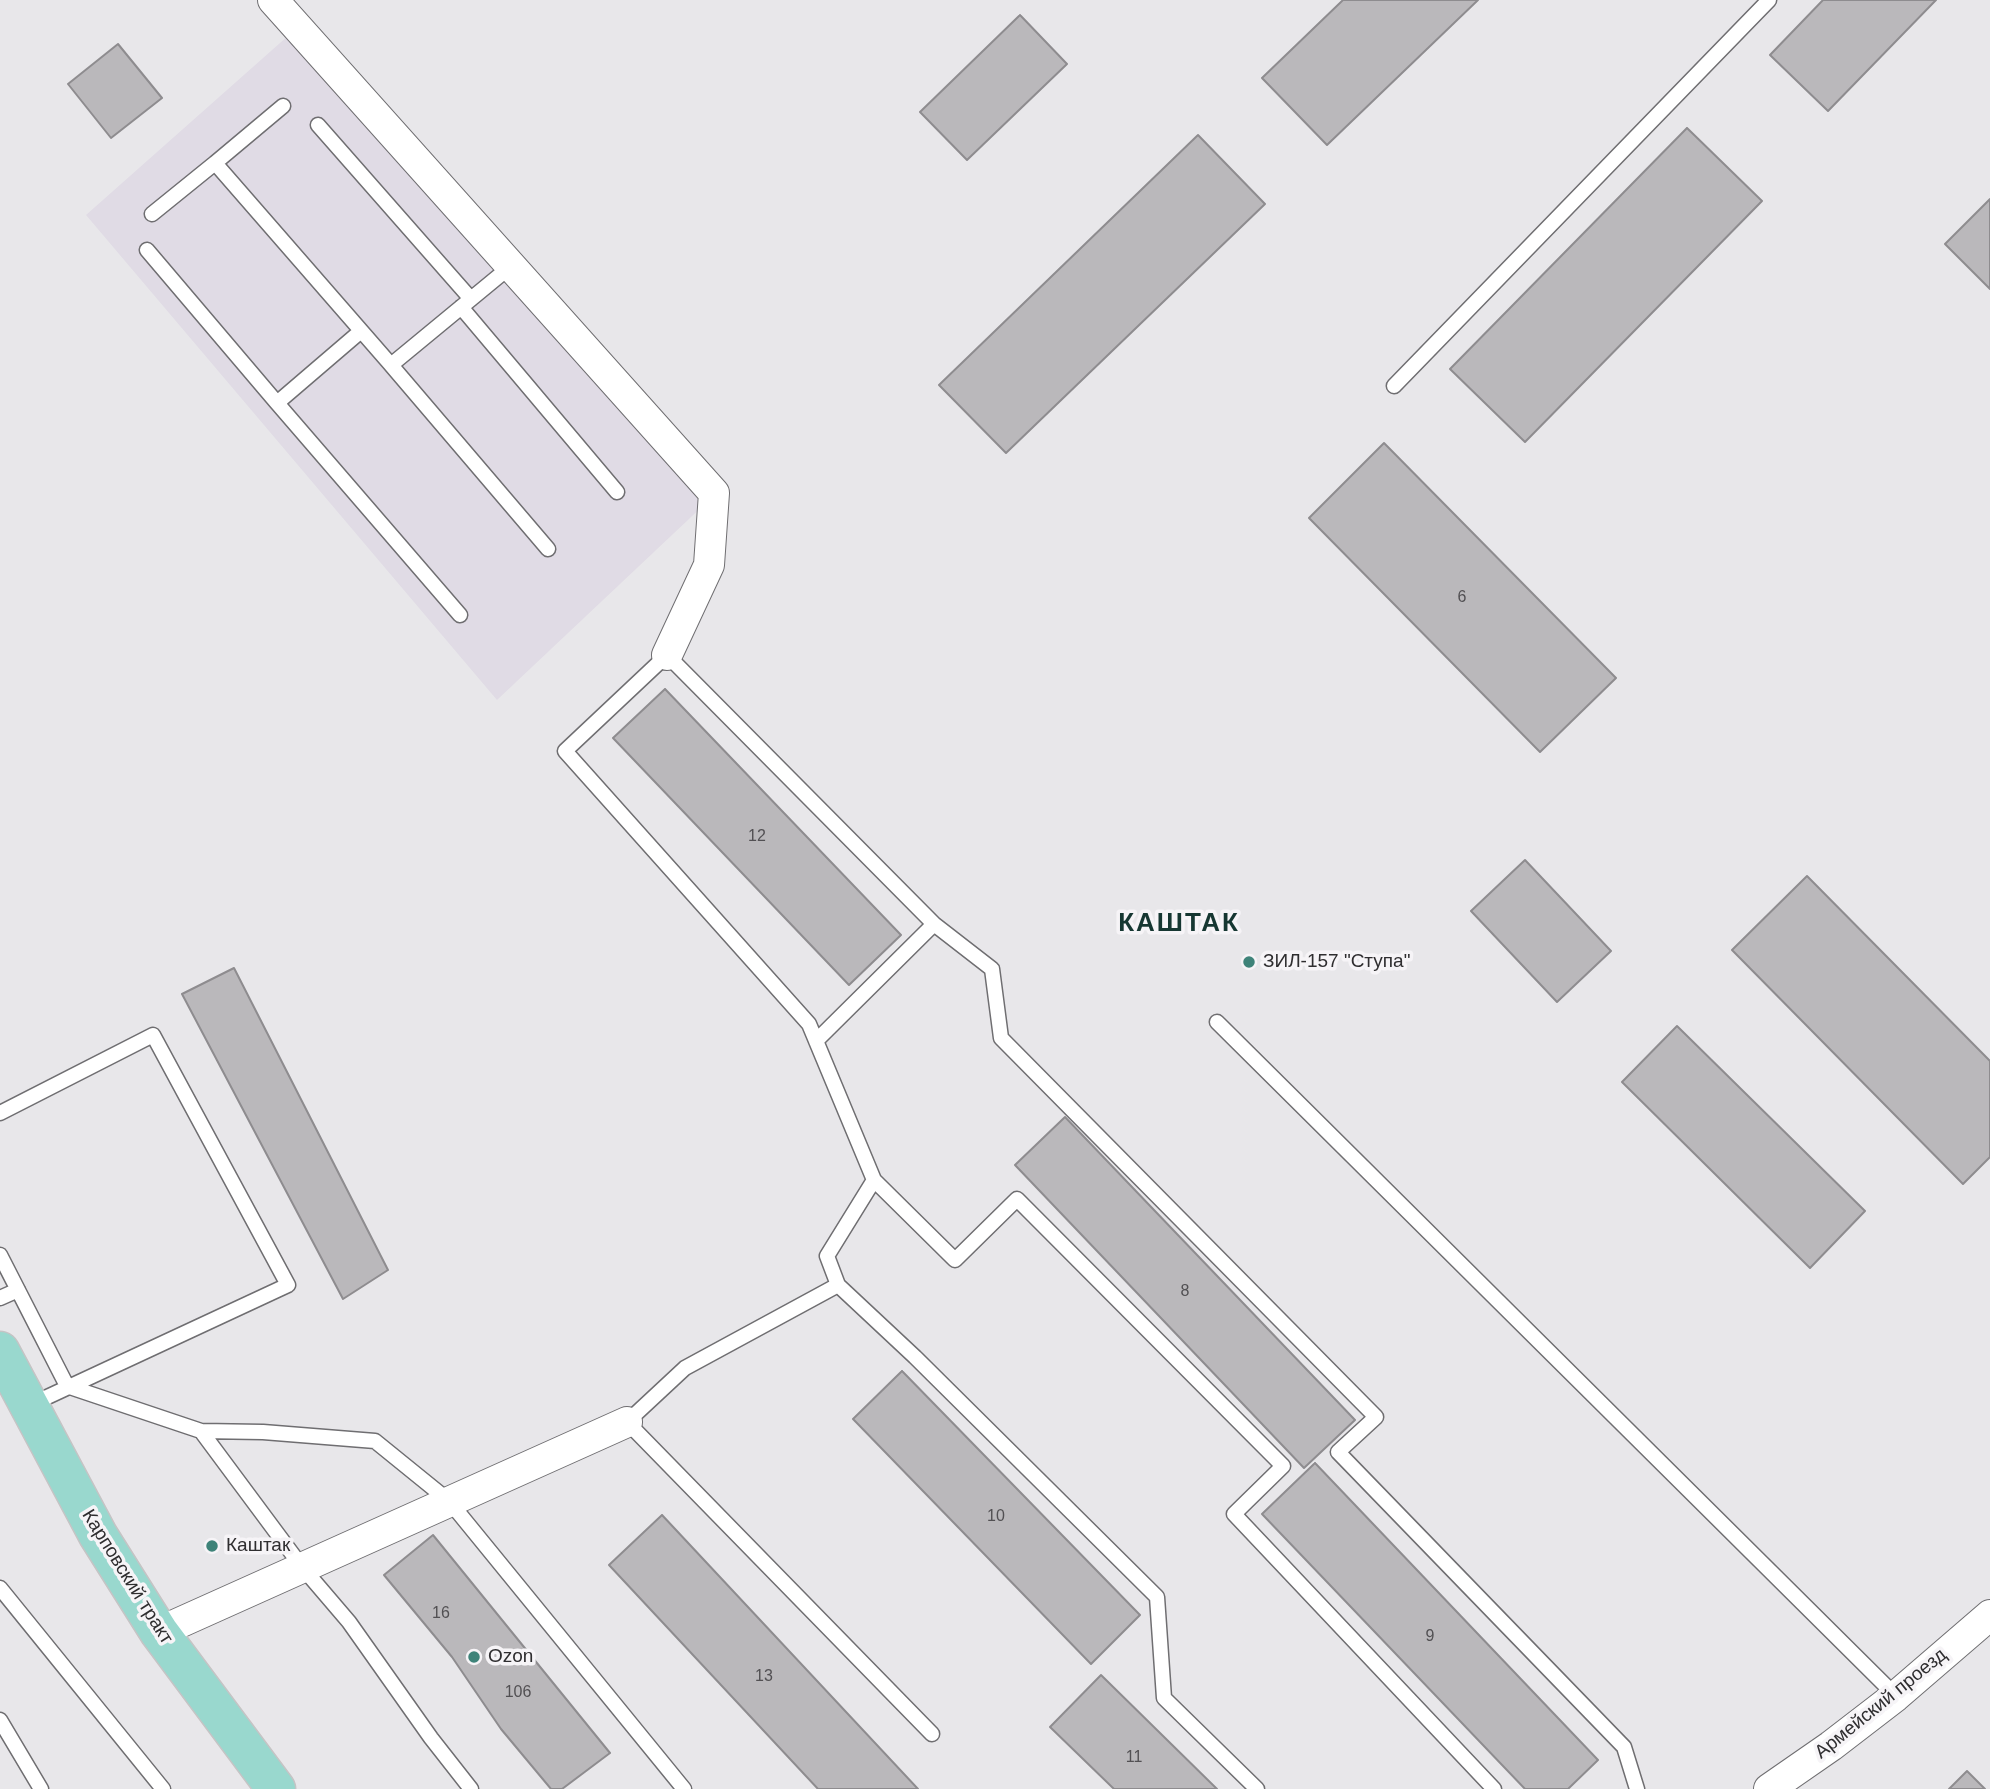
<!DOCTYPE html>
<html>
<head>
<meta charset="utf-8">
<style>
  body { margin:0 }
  canvas { display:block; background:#e8e7ea }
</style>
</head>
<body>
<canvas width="1990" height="1789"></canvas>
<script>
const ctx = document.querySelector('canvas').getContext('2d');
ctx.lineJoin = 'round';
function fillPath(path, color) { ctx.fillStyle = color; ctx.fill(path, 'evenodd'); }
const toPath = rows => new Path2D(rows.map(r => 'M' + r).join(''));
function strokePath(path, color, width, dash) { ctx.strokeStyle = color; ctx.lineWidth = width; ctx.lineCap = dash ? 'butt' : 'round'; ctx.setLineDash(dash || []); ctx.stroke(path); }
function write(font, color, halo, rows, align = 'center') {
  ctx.font = font + ' Arial,sans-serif'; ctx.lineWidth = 7; ctx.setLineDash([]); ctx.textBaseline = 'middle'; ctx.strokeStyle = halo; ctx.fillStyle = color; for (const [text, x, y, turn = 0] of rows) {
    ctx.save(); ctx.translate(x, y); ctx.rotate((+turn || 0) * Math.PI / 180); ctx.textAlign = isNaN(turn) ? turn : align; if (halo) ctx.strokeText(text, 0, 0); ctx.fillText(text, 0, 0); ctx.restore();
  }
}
fillPath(toPath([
  [289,35,707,502,497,700,86,215]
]), '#e0dbe5');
const building = toPath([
  [1343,0,1478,0,1327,145,1262,78,1343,0],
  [1823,0,1936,0,1828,111,1770,55,1823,0],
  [1020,15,1067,64,967,160,920,112,1020,15],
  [118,44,162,98,111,138,68,84,118,44],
  [1687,128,1762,201,1525,442,1450,369,1687,128],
  [1198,135,1265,204,1006,453,939,385,1198,135],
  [1990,199,1990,289,1945,244,1990,199],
  [1384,443,1616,678,1540,752,1309,518,1384,443],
  [665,689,901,935,849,985,613,738,665,689],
  [1525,860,1611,951,1557,1002,1471,911,1525,860],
  [1807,876,1990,1061,1990,1157,1963,1184,1732,950,1807,876],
  [234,968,388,1270,343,1299,182,994,234,968],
  [1677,1026,1865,1211,1810,1268,1622,1082,1677,1026],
  [1065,1117,1355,1420,1304,1468,1015,1165,1065,1117],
  [902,1371,1140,1615,1091,1664,853,1419,902,1371],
  [1315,1463,1598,1760,1568,1789,1525,1789,1262,1514,1315,1463],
  [662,1515,918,1789,818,1789,609,1565,662,1515],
  [433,1535,610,1753,562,1789,551,1789,501,1729,452,1657,384,1575,433,1535],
  [1101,1675,1217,1789,1114,1789,1050,1727,1101,1675],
  [1967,1771,1985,1789,1949,1789,1967,1771]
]);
fillPath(building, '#bab8bb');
strokePath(building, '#8e8c8f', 2);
const lane = toPath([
  [283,106,215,163,391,365,511,266],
  [318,125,471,299],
  [152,214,215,163],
  [147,250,277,403,361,331],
  [461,307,617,492],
  [391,365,548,549],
  [1394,386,1769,0],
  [277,403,460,615],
  [1217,1022,1896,1696],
  [816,1041,934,924,992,969,1001,1038,1376,1417,1338,1452,1624,1747,1637,1789],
  [0,1113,153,1035,288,1285,30,1405],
  [874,1180,955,1260,1017,1199,1283,1466,1234,1514,1494,1789],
  [0,1255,67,1386,201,1431,302,1567,349,1622,431,1738,471,1789],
  [838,1285,827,1256,874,1180,809,1024,565,751,667,655,934,924],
  [0,1298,18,1290],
  [201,1431,263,1432,375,1441,449,1501,684,1789],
  [0,1588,163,1789],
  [0,1720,41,1789],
  [932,1734,627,1422,685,1368,838,1285,915,1357,1157,1597,1164,1698,1257,1789]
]);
const street = toPath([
  [273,0,714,493,709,565,667,655],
  [159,1632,627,1422],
  [1769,1789,1831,1746,1896,1696,1990,1615]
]);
const primary = toPath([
  [0,1351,98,1535,159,1632,276,1789]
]);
strokePath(lane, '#6f6e71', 17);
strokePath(street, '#6f6e71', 32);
strokePath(primary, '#c5c4c5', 41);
strokePath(lane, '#fff', 14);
strokePath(street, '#fff', 30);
strokePath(primary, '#99d8ce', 38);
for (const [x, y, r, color] of [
  [1249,962,7,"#3e8379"],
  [212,1546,7,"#3e8379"],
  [474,1657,7,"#3e8379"]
]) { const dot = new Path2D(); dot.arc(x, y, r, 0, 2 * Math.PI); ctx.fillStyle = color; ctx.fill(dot); strokePath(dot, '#f6f4f7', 2.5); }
write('16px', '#525053', null, [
  ["6",1462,598],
  ["12",757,837],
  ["8",1185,1292],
  ["10",996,1517],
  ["16",441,1614],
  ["9",1430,1637],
  ["13",764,1677],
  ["106",518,1693],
  ["11",1134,1758]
]);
write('19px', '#2f2e30', '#f6f4f7', [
  ["ЗИЛ-157 \"Ступа\"",1263,962],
  ["Каштак",226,1546],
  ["Ozon",488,1657]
], 'left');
write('19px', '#2f2e30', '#f6f4f7', [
  ["Карповский тракт",127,1577,58],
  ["Армейский проезд",1881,1704,-39]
]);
ctx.letterSpacing = '2px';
write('bold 26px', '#163732', '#f6f4f7', [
  ["КАШТАК",1179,924]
]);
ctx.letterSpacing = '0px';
</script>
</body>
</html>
